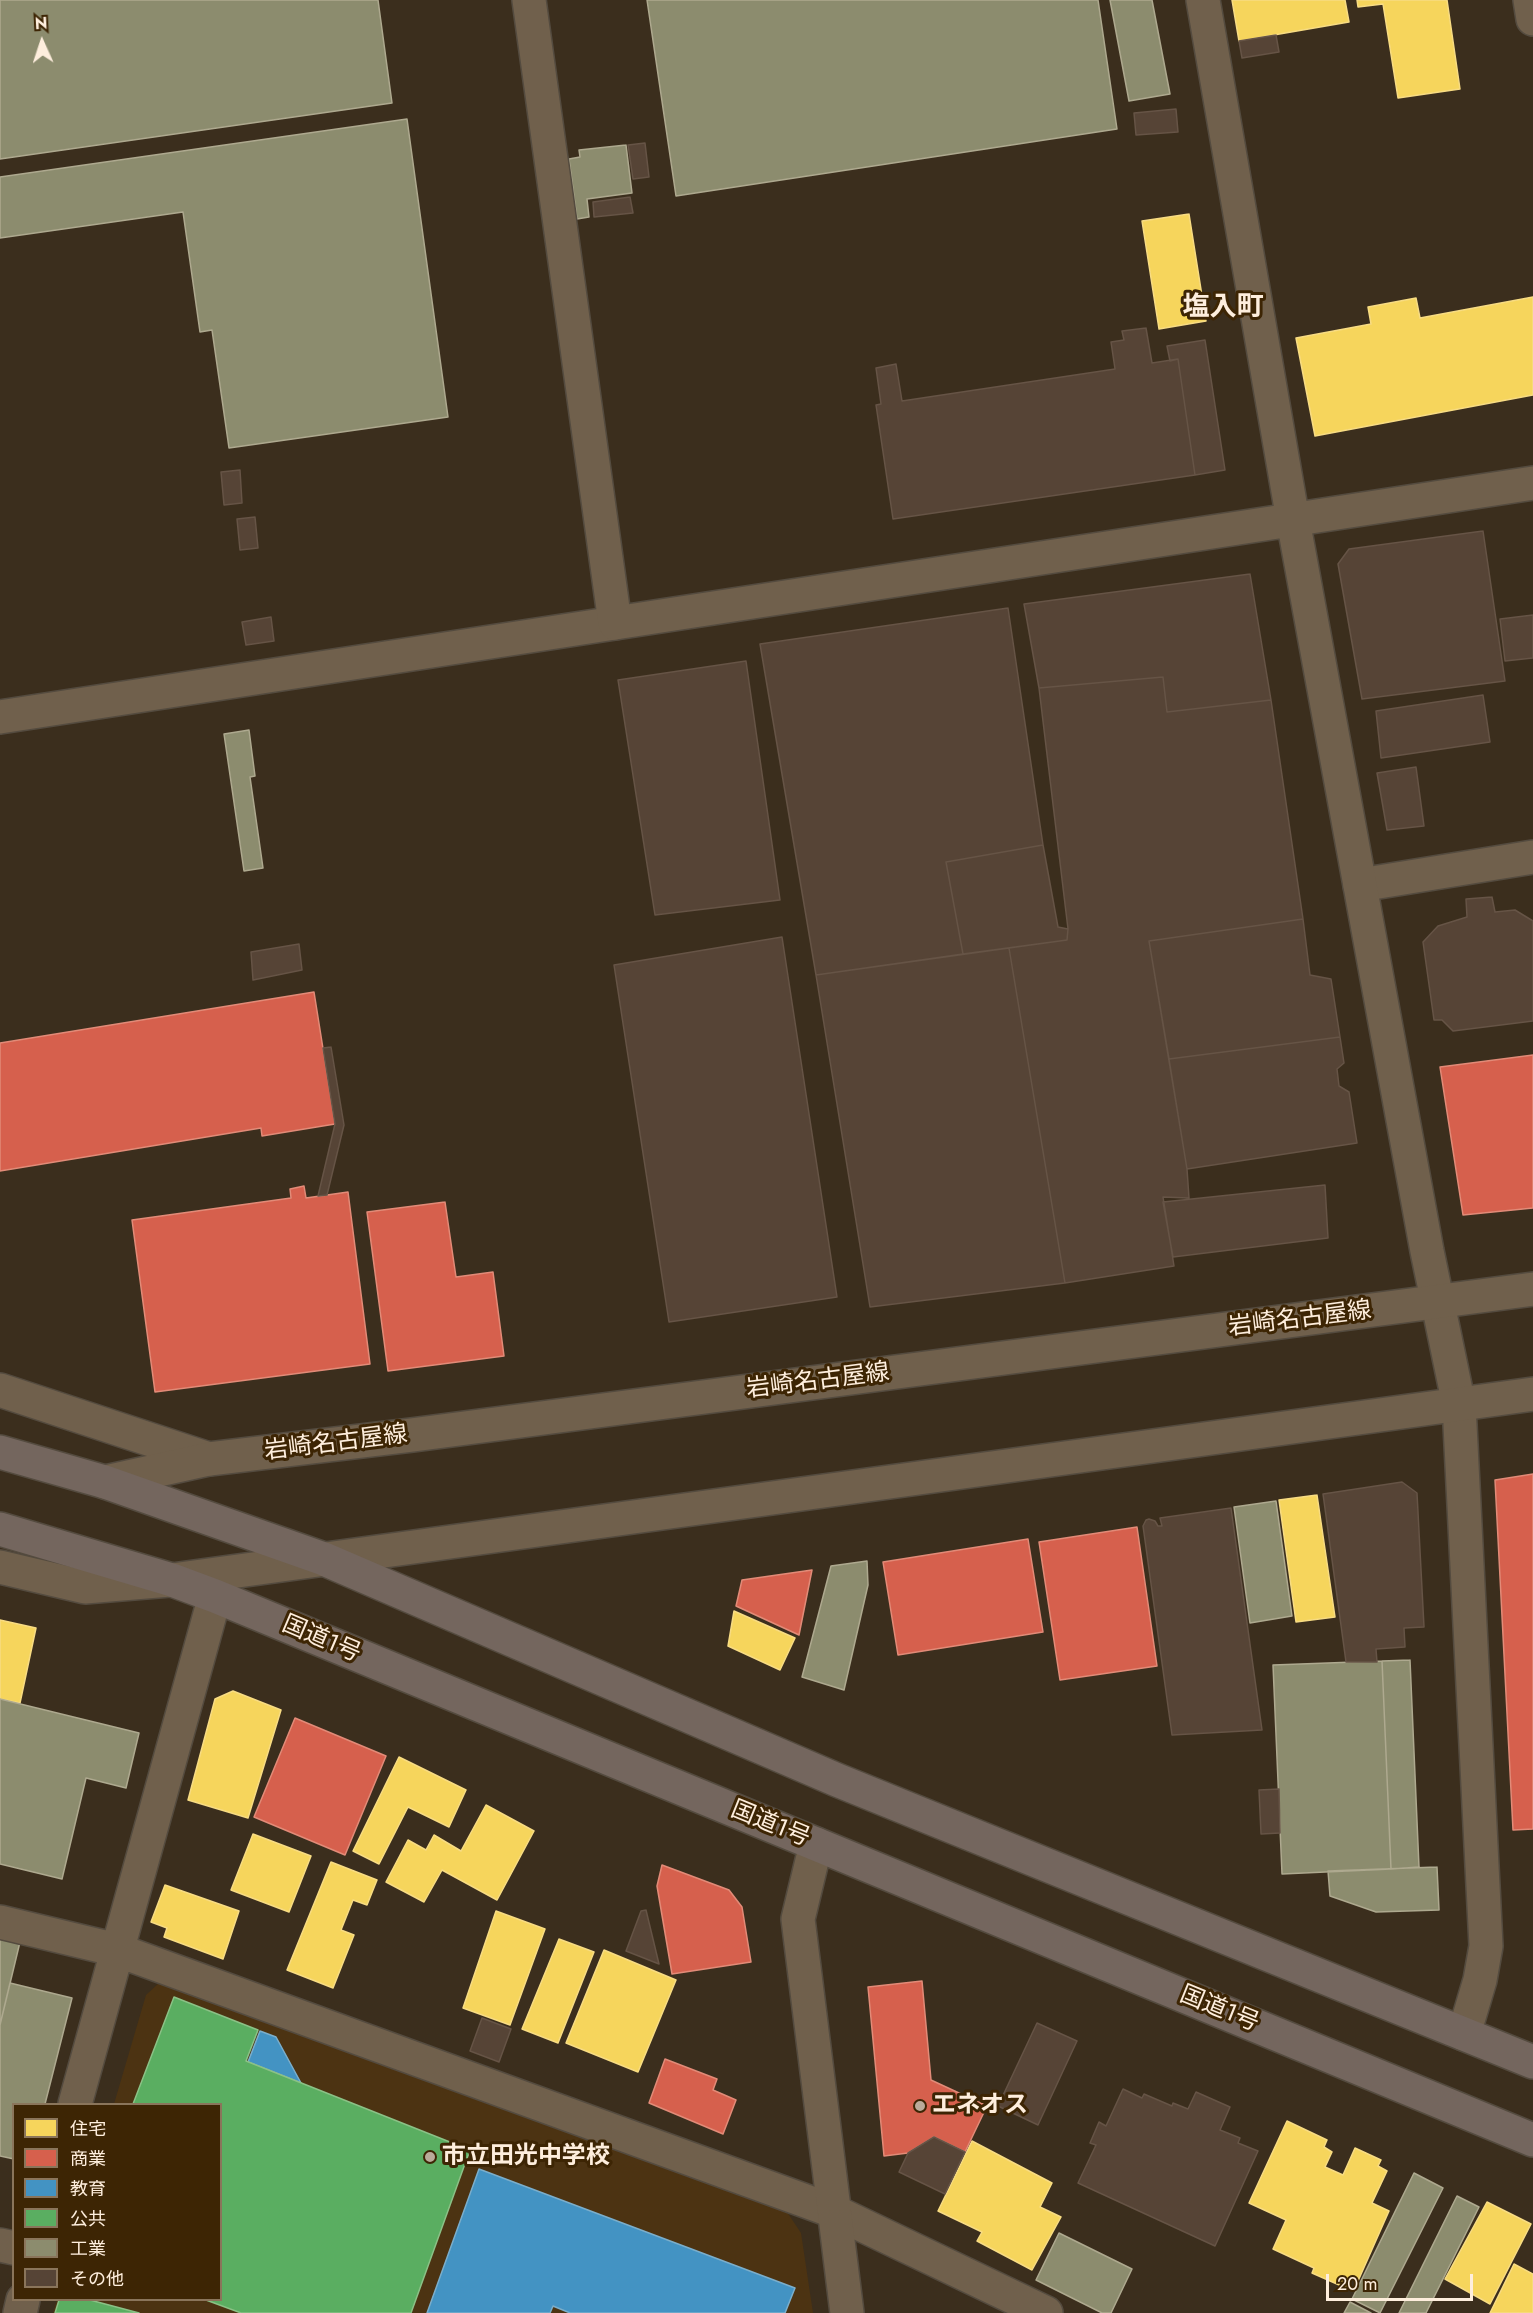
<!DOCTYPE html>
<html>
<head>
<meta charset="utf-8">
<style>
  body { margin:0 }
  #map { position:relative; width:1533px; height:2313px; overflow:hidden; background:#3b2e1d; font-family:Jost,"Noto Sans JP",sans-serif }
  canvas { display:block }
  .legend { position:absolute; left:12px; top:2103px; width:210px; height:198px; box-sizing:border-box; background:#3d2504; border:2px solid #8a755b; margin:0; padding:8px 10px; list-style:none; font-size:18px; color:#feeedd }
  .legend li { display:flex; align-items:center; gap:12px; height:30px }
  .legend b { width:30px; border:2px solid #8a755b }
  .north { position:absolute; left:12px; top:12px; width:60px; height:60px; -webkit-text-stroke:4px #3d2504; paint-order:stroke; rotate:357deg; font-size:16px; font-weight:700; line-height:24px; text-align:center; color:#feeedd }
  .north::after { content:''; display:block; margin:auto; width:21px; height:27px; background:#feeedd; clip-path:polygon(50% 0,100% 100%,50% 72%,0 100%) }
  .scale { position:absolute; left:1326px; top:2274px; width:147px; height:27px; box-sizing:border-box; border:3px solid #feeedd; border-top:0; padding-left:8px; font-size:18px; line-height:21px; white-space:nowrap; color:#feeedd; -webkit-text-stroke:4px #3d2504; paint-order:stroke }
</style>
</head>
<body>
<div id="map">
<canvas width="1533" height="2313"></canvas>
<ul class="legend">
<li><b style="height:16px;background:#f6d55c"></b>住宅</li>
<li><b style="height:16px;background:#d6604d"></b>商業</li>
<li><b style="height:16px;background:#4393c3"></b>教育</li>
<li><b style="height:16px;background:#5aae61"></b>公共</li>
<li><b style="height:16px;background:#8c8c6e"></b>工業</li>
<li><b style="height:16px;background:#564436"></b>その他</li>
</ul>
<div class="north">N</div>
<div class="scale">20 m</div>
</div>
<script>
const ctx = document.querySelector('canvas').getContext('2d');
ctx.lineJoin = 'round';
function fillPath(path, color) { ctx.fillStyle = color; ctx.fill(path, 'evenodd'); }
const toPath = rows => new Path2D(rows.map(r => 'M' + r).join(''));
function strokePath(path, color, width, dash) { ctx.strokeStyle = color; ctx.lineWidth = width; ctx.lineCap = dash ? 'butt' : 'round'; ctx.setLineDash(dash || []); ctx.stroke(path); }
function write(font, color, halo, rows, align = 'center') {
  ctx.font = font + ' Jost,"Noto Sans JP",sans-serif'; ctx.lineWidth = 6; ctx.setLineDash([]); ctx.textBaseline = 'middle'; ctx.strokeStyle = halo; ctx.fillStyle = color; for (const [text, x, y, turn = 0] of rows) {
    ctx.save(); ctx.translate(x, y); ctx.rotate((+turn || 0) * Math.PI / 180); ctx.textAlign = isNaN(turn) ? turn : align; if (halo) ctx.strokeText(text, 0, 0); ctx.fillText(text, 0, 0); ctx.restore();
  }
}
fillPath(toPath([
  [159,1983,785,2209,801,2233,813,2313,53,2313,57,2300,220,2300,220,2104,114,2104,146,1995]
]), '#4c3312');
const homes = toPath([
  [1232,0,1345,0,1349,22,1239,41,1232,0],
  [1357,0,1447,0,1460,89,1398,98,1383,4,1358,7,1357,0],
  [1189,214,1206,321,1159,329,1142,221,1189,214],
  [1533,297,1533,395,1315,436,1296,338,1371,324,1368,307,1416,298,1420,318,1533,297],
  [1317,1495,1335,1617,1296,1622,1279,1500,1317,1495],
  [734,1611,795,1638,780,1670,728,1646,734,1611],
  [0,1620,36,1628,20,1703,0,1699,0,1620],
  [233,1691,281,1710,248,1818,188,1800,215,1699,233,1691],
  [399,1757,466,1790,449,1827,408,1807,379,1864,353,1851,399,1757],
  [486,1805,534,1831,497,1900,442,1870,424,1902,386,1882,408,1840,426,1850,434,1835,461,1851,486,1805],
  [253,1834,311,1856,289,1912,231,1890,253,1834],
  [331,1862,377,1880,367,1905,353,1900,341,1930,354,1935,333,1988,287,1970,331,1862],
  [165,1885,239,1911,223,1959,164,1937,167,1928,151,1922,165,1885],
  [496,1911,545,1929,510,2025,463,2008,496,1911],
  [559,1939,594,1952,558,2043,522,2029,559,1939],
  [604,1950,676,1980,638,2072,566,2043,604,1950],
  [1287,2121,1327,2140,1324,2147,1332,2152,1325,2167,1343,2175,1355,2148,1381,2160,1378,2166,1387,2171,1372,2203,1389,2211,1358,2281,1351,2278,1346,2288,1312,2273,1314,2268,1273,2249,1286,2220,1249,2203,1287,2121],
  [972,2141,1052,2183,1040,2207,1061,2217,1032,2270,977,2241,982,2232,938,2211,972,2141],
  [1487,2202,1531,2224,1490,2304,1445,2279,1487,2202],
  [1514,2264,1533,2274,1533,2313,1490,2313,1514,2264]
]);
fillPath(homes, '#f6d55c');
strokePath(homes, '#f8dc83', 1.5);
const shops = toPath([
  [314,992,335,1124,262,1136,261,1128,0,1171,0,1043,314,992],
  [1533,1055,1533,1208,1463,1215,1440,1067,1533,1055],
  [304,1186,306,1198,348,1192,370,1364,155,1392,132,1220,291,1198,290,1189,304,1186],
  [445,1202,456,1277,493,1272,504,1356,388,1371,367,1212,445,1202],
  [1533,1474,1533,1829,1513,1830,1495,1480,1533,1474],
  [1137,1527,1157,1666,1060,1680,1039,1542,1137,1527],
  [1028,1539,1043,1632,898,1655,883,1562,1028,1539],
  [812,1570,799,1635,736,1606,742,1580,812,1570],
  [295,1718,386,1756,345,1855,254,1817,295,1718],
  [662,1865,729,1890,742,1907,751,1962,672,1974,657,1886,662,1865],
  [922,1981,931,2080,987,2106,965,2152,934,2137,908,2153,884,2156,868,1987,922,1981],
  [665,2059,717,2079,713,2090,736,2100,723,2134,649,2103,665,2059]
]);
fillPath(shops, '#d6604d');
strokePath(shops, '#e28b78', 1.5);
const schools = toPath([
  [260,2031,276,2037,301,2083,248,2062,260,2031],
  [479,2169,795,2288,785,2313,570,2313,553,2306,550,2313,427,2313,479,2169]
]);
fillPath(schools, '#4393c3');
strokePath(schools, '#7baecb', 1.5);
const public = toPath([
  [174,1997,258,2030,246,2061,470,2150,411,2313,241,2313,206,2300,220,2300,220,2104,133,2104,174,1997],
  [59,2300,90,2300,139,2313,55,2313,59,2300]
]);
fillPath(public, '#5aae61');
strokePath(public, '#8bc186', 1.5);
const industry = toPath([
  [0,0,378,0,392,103,0,159,0,0],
  [647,0,1098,0,1117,129,676,196,647,0],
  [1110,0,1152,0,1170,94,1129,101,1110,0],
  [407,119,448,417,229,448,212,330,200,332,183,212,0,238,0,177,407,119],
  [626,145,632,193,587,199,589,217,577,219,569,159,580,157,579,150,626,145],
  [249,730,255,776,250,777,263,868,244,871,224,734,249,730],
  [1276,1501,1292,1616,1250,1623,1234,1507,1276,1501],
  [867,1561,868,1585,844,1690,802,1677,831,1566,867,1561],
  [1410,1660,1419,1867,1391,1869,1382,1661,1410,1660],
  [1382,1661,1391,1869,1282,1874,1273,1665,1382,1661],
  [0,1699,139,1733,126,1788,86,1778,62,1879,0,1864,0,1699],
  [1437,1867,1439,1910,1376,1912,1330,1896,1328,1871,1437,1867],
  [0,1937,20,1942,0,2025,0,1937],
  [10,1983,72,1998,45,2104,14,2104,14,2159,0,2156,0,2025,10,1983],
  [1414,2173,1443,2188,1380,2313,1352,2299,1414,2173],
  [1457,2196,1479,2207,1426,2313,1399,2313,1457,2196],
  [1059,2233,1132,2269,1111,2313,1102,2313,1036,2280,1059,2233],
  [1350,2302,1371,2313,1344,2313,1350,2302]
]);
fillPath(industry, '#8c8c6e');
strokePath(industry, '#aea98f', 1.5);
const building = toPath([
  [1276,35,1279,52,1242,58,1239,41,1276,35],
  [1176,109,1178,132,1136,135,1134,113,1176,109],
  [645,143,649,177,633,179,628,145,645,143],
  [630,197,633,213,594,217,593,202,630,197],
  [1146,328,1152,363,1178,359,1195,475,893,519,876,405,881,404,876,368,896,364,902,401,1115,369,1111,342,1124,340,1122,331,1146,328],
  [1205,340,1225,470,1195,475,1178,359,1170,361,1167,346,1205,340],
  [240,470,242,503,224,505,221,472,240,470],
  [255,517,258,548,240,550,237,519,255,517],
  [1483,531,1505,681,1362,699,1338,564,1349,549,1483,531],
  [1250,574,1271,700,1167,712,1163,677,1039,688,1024,604,1250,574],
  [1008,608,1043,845,946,862,963,954,816,975,760,644,1008,608],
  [1533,615,1533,658,1505,661,1500,619,1533,615],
  [271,617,274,641,246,645,242,622,271,617],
  [746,661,780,900,655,915,618,680,746,661],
  [1163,677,1167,712,1271,700,1303,919,1149,941,1187,1169,1189,1198,1163,1197,1174,1266,1065,1283,1009,948,1067,940,1068,929,1039,688,1163,677],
  [1483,695,1490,742,1381,758,1376,711,1483,695],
  [1416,767,1424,826,1387,830,1377,773,1416,767],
  [1043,845,1058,927,1068,929,1067,940,963,954,946,862,1043,845],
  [1492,897,1495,912,1515,910,1533,921,1533,1021,1453,1031,1442,1020,1434,1020,1423,942,1438,926,1467,917,1466,899,1492,897],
  [1303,919,1310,975,1331,979,1340,1037,1169,1059,1149,941,1303,919],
  [782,937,837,1297,669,1322,614,965,782,937],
  [299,944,302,970,253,980,251,952,299,944],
  [1009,948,1065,1283,870,1307,816,975,1009,948],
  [1340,1037,1344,1063,1337,1069,1339,1086,1349,1092,1357,1143,1187,1169,1169,1059,1340,1037],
  [331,1047,344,1125,327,1195,318,1196,335,1124,323,1048,331,1047],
  [1325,1185,1328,1238,1173,1257,1163,1202,1325,1185],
  [1402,1482,1417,1493,1424,1627,1404,1628,1405,1647,1376,1649,1377,1662,1346,1662,1323,1494,1402,1482],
  [1231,1508,1262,1730,1172,1735,1143,1526,1146,1520,1149,1519,1155,1521,1158,1526,1162,1526,1160,1518,1231,1508],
  [1279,1789,1280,1833,1261,1834,1259,1790,1279,1789],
  [646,1910,659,1964,626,1951,641,1911,646,1910],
  [482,2018,511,2029,499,2062,470,2051,482,2018],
  [1037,2023,1077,2041,1038,2125,998,2106,1037,2023],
  [1123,2089,1142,2098,1144,2094,1172,2106,1173,2103,1188,2109,1196,2092,1230,2107,1220,2130,1240,2138,1238,2143,1258,2151,1215,2246,1078,2183,1096,2145,1090,2143,1099,2122,1106,2126,1123,2089],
  [934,2137,965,2152,945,2194,899,2172,908,2153,934,2137]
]);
fillPath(building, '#564436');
strokePath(building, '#665446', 1.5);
const minor = toPath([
  [1530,0,1533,19],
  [0,717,615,623],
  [1360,885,1533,857],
  [0,1390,209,1459],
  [0,1567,85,1587,170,1580],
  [0,1922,117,1950,833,2211,1046,2313],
  [75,2104,215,1596],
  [0,2245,14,2248],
  [20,2313,23,2300]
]);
const tertiary = toPath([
  [529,0,615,623,1533,483],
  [1203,0,1293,520,1427,1251,1459,1405,1486,1946,1480,1980,1464,2034],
  [816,1844,798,1919,847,2313]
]);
const secondary = toPath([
  [105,1482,209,1459,412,1435,1533,1289],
  [172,1580,1533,1394]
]);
const trunk = toPath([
  [0,1452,105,1482,324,1559,837,1780,1533,2062],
  [0,1529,172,1580,215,1596,1533,2140]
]);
strokePath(minor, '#544b3f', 36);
strokePath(tertiary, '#544b3f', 36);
strokePath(secondary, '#544b3f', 36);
strokePath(trunk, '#544b3f', 36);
strokePath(minor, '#70604c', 33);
strokePath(tertiary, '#70604c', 33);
strokePath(secondary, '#70604c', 33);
strokePath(trunk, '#74665e', 33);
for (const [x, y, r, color] of [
  [920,2106,6,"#baab9a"],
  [430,2157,6,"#baab9a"]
]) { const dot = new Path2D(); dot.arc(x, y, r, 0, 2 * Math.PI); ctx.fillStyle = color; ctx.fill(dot); strokePath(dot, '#3d2504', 2); }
write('24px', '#feeedd', '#3d2504', [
  ["岩崎名古屋線",1300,1320,-7],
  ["岩崎名古屋線",818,1382,-7],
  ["岩崎名古屋線",336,1444,-7],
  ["国道1号",321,1640,23],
  ["国道1号",770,1825,22],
  ["国道1号",1219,2010,22]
]);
write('bold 24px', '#feeedd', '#3d2504', [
  ["エネオス",932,2106],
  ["市立田光中学校",442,2157]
], 'left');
write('bold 27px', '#feeedd', '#3d2504', [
  ["塩入町",1223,308]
]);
</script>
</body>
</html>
